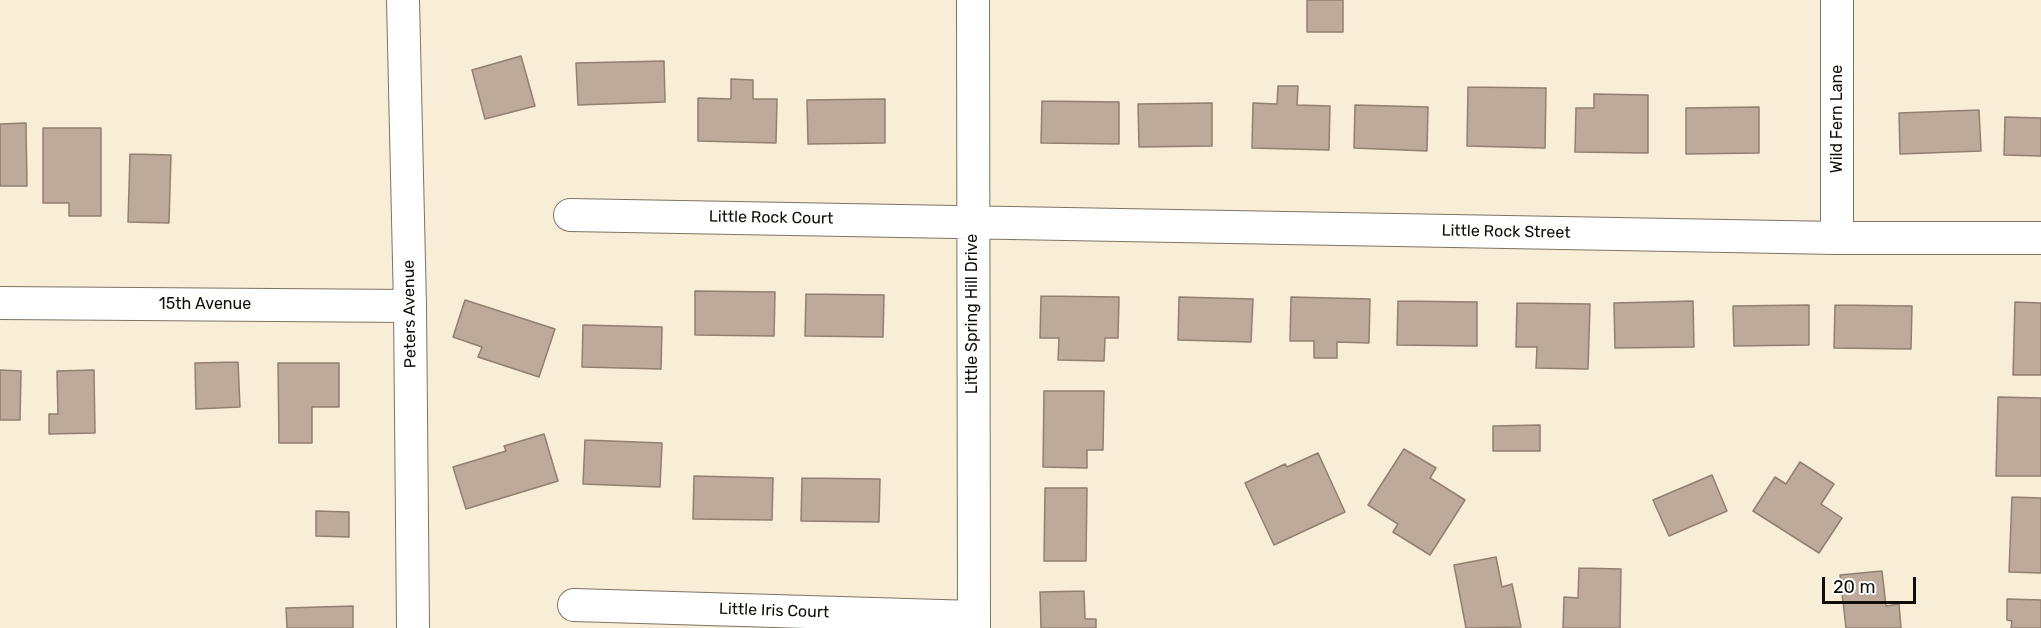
<!DOCTYPE html>
<html>
<head>
<meta charset="utf-8">
<style>
  body { margin:0 }
  #map { position:relative; width:2041px; height:628px; overflow:hidden; background:#f8edd7; font-family:Rubik,sans-serif }
  canvas { display:block }
  .scale { position:absolute; left:1822px; top:577px; width:94px; height:27px; box-sizing:border-box; border:3px solid #100d06; border-top:0; padding-left:8px; font-size:18px; line-height:21px; white-space:nowrap; color:#100d06; -webkit-text-stroke:4px #fff; paint-order:stroke }
</style>
</head>
<body>
<div id="map">
<canvas width="2041" height="628"></canvas>
<div class="scale">20 m</div>
</div>
<script>
const ctx = document.querySelector('canvas').getContext('2d');
ctx.lineJoin = 'round';
function fillPath(path, color) { ctx.fillStyle = color; ctx.fill(path, 'evenodd'); }
const toPath = rows => new Path2D(rows.map(r => 'M' + r).join(''));
function strokePath(path, color, width, dash) { ctx.strokeStyle = color; ctx.lineWidth = width; ctx.lineCap = dash ? 'butt' : 'round'; ctx.setLineDash(dash || []); ctx.stroke(path); }
function write(font, color, halo, rows, align = 'center') {
  ctx.font = font + ' Rubik,sans-serif'; ctx.lineWidth = 6; ctx.setLineDash([]); ctx.textBaseline = 'middle'; ctx.strokeStyle = halo; ctx.fillStyle = color; for (const [text, x, y, turn = 0] of rows) {
    ctx.save(); ctx.translate(x, y); ctx.rotate((+turn || 0) * Math.PI / 180); ctx.textAlign = isNaN(turn) ? turn : align; if (halo) ctx.strokeText(text, 0, 0); ctx.fillText(text, 0, 0); ctx.restore();
  }
}
const building = toPath([
  [1307,0,1343,0,1343,32,1307,32,1307,0],
  [521,56,535,106,485,119,472,70,521,56],
  [664,61,665,102,578,105,576,63,664,61],
  [731,79,753,80,753,99,777,99,776,143,698,141,698,98,731,99,731,79],
  [1278,86,1298,86,1297,105,1330,106,1329,150,1252,148,1253,103,1277,104,1278,86],
  [1468,87,1546,88,1545,148,1467,146,1468,87],
  [1594,94,1648,95,1648,153,1575,152,1576,108,1594,108,1594,94],
  [885,99,885,143,808,144,807,100,885,99],
  [1042,101,1119,102,1119,144,1041,143,1042,101],
  [1212,103,1212,146,1139,147,1138,104,1212,103],
  [1355,105,1428,107,1427,151,1354,148,1355,105],
  [1759,107,1759,153,1686,154,1686,108,1759,107],
  [1979,110,1981,151,1900,154,1899,113,1979,110],
  [2005,117,2041,118,2041,156,2004,155,2005,117],
  [26,123,27,186,0,186,0,124,26,123],
  [43,128,101,128,101,216,69,216,69,203,43,203,43,128],
  [130,154,171,155,169,223,128,222,130,154],
  [695,291,775,292,774,336,695,335,695,291],
  [806,294,884,295,883,337,805,336,806,294],
  [1041,296,1119,297,1118,338,1105,338,1104,361,1058,360,1059,338,1040,338,1041,296],
  [1179,297,1253,299,1251,342,1178,340,1179,297],
  [1291,297,1370,299,1369,343,1337,342,1337,358,1314,358,1314,341,1290,341,1291,297],
  [465,300,555,329,539,377,478,357,482,347,453,337,465,300],
  [1398,301,1477,302,1477,346,1397,345,1398,301],
  [1693,301,1694,347,1615,348,1614,303,1693,301],
  [2015,302,2041,303,2041,375,2013,375,2015,302],
  [1517,303,1590,304,1588,369,1536,368,1537,347,1516,347,1517,303],
  [1809,305,1809,345,1734,346,1733,306,1809,305],
  [1835,305,1912,306,1911,349,1834,348,1835,305],
  [583,325,662,327,661,369,582,367,583,325],
  [238,362,240,407,196,409,195,363,238,362],
  [278,363,339,363,339,407,312,407,312,443,279,443,278,363],
  [0,370,21,371,20,420,0,420,0,370],
  [94,370,95,433,49,434,49,414,58,414,57,371,94,370],
  [1044,391,1104,391,1103,450,1087,450,1087,468,1043,467,1044,391],
  [1998,397,2041,398,2041,476,1996,476,1998,397],
  [1540,425,1540,451,1493,451,1493,426,1540,425],
  [544,434,558,481,466,509,453,467,506,451,504,446,544,434],
  [585,440,662,443,660,487,583,484,585,440],
  [1404,449,1436,468,1430,478,1465,500,1430,555,1393,532,1398,524,1368,505,1404,449],
  [1318,453,1345,512,1274,545,1245,483,1285,464,1287,467,1318,453],
  [1800,462,1834,484,1821,504,1842,518,1819,553,1753,511,1775,477,1786,484,1800,462],
  [1712,475,1727,511,1669,536,1653,500,1712,475],
  [694,476,773,478,772,520,693,519,694,476],
  [802,478,880,479,879,522,801,521,802,478],
  [1045,488,1087,488,1086,561,1044,561,1045,488],
  [2012,497,2041,498,2041,573,2009,572,2012,497],
  [316,511,349,512,349,537,316,536,316,511],
  [1496,557,1502,587,1512,584,1521,627,1466,628,1454,565,1496,557],
  [1579,568,1621,569,1620,628,1563,628,1564,597,1578,598,1579,568],
  [1882,571,1886,606,1899,604,1901,628,1846,628,1840,575,1882,571],
  [1084,591,1085,619,1096,619,1096,628,1041,628,1040,592,1084,591],
  [2007,599,2041,600,2041,628,2011,628,2012,621,2007,620,2007,599],
  [353,606,353,628,287,628,286,608,353,606]
]);
fillPath(building, '#beaa9b');
strokePath(building, '#927f70', 1.5);
const street = toPath([
  [403,0,410,306,413,628],
  [973,0,974,628],
  [1837,0,1837,238],
  [570,215,1837,238,2041,238],
  [0,303,410,306],
  [574,605,974,617]
]);
strokePath(street, '#7d7460', 34);
strokePath(street, '#fff', 32);
write('16px', '#100d06', '#fff', [
  ["Wild Fern Lane",1837,119,-90],
  ["Little Rock Court",771,218,1],
  ["Little Rock Street",1506,232,1],
  ["15th Avenue",205,304],
  ["Peters Avenue",410,314,-91],
  ["Little Spring Hill Drive",972,314,-90],
  ["Little Iris Court",774,611,2]
]);
</script>
</body>
</html>
